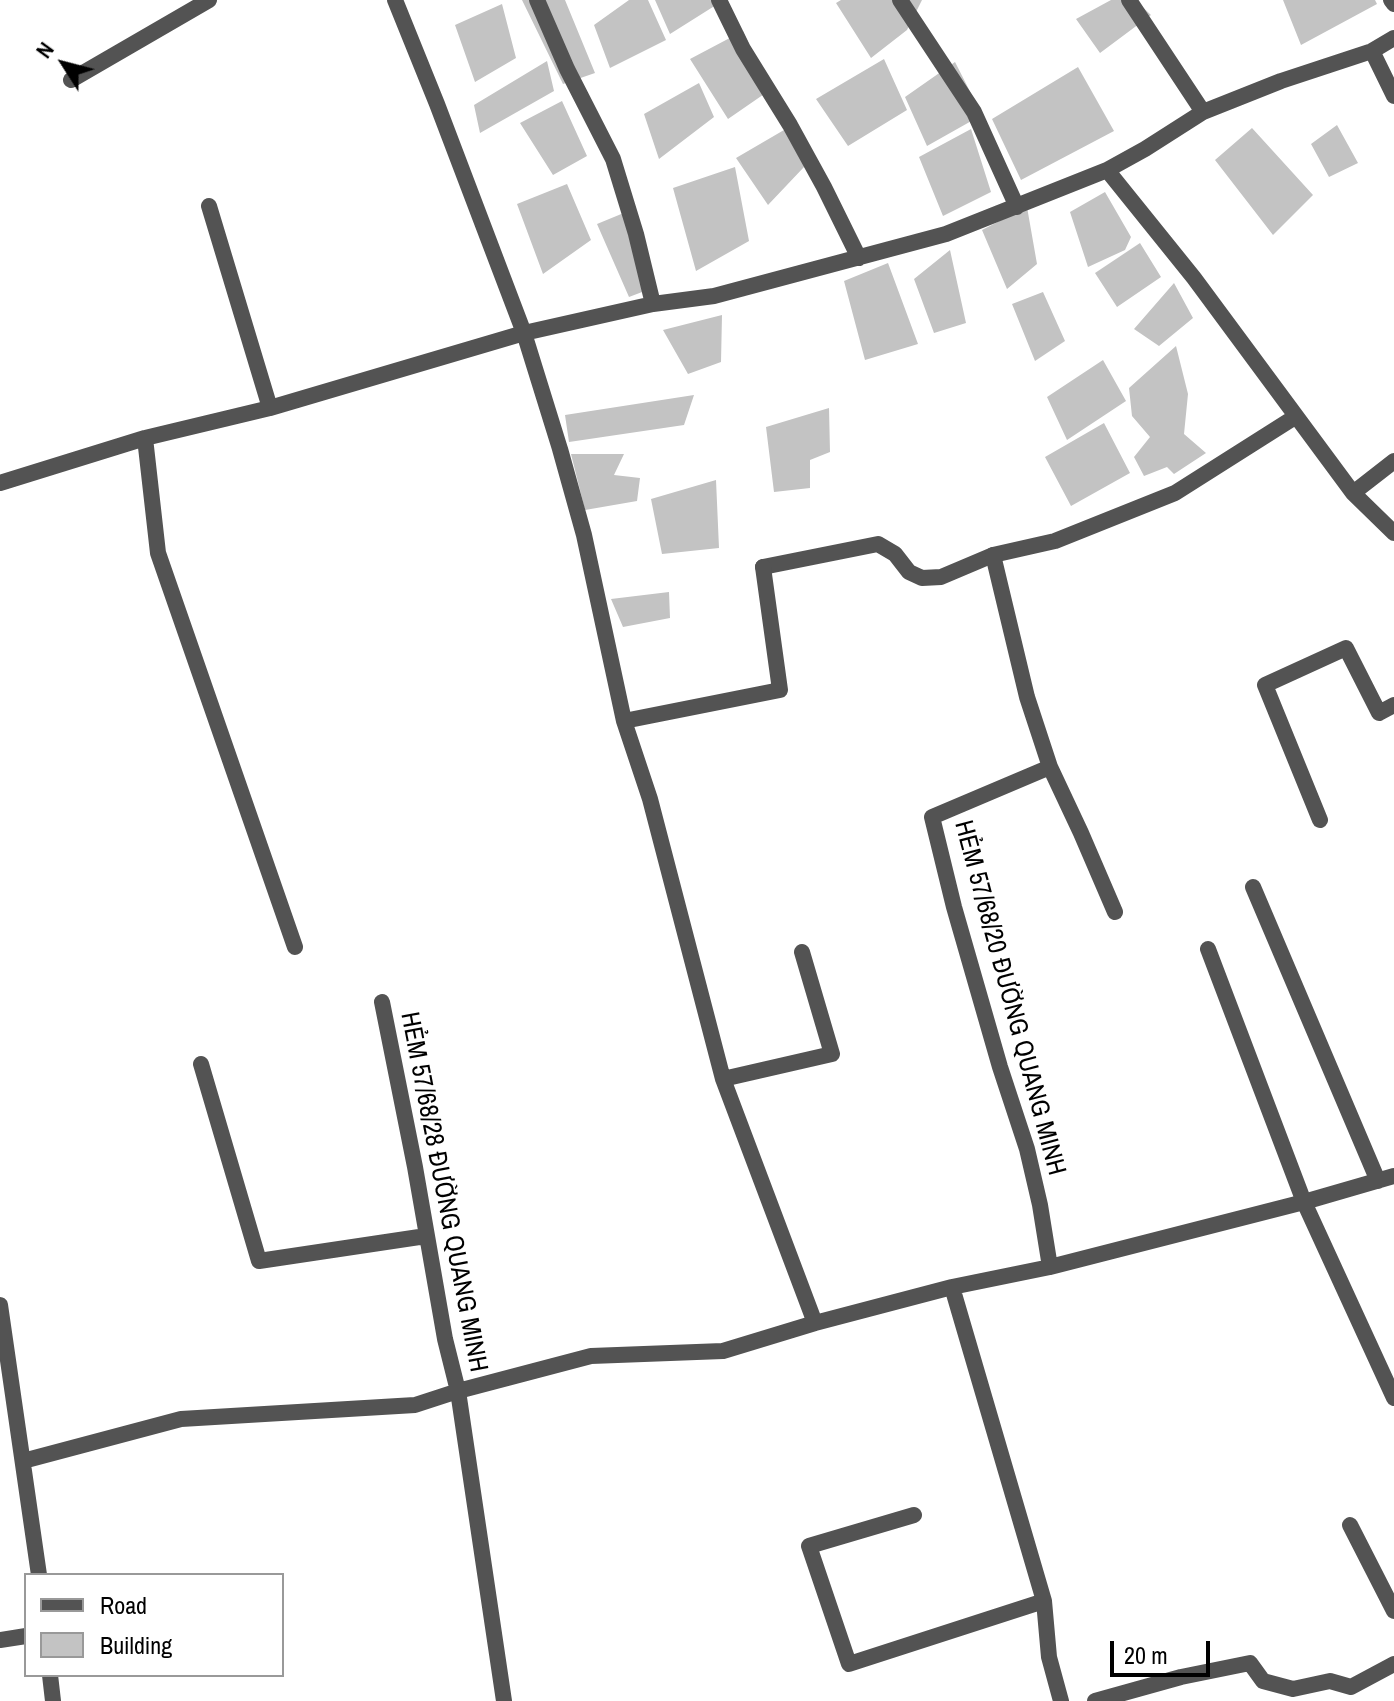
<!DOCTYPE html>
<html>
<head>
<meta charset="utf-8">
<style>
  body { margin:0 }
  #map { position:relative; width:1394px; height:1701px; overflow:hidden; background:#fff; font-family:"Archivo Narrow",sans-serif }
  canvas { display:block }
  .legend { position:absolute; left:24px; top:1573px; width:260px; height:104px; box-sizing:border-box; background:#fff; border:2px solid #999; margin:0; padding:10px 14px; list-style:none; font-size:24px; color:#000 }
  .legend li { display:flex; align-items:center; gap:16px; height:40px }
  .legend b { width:40px; border:2px solid #999 }
  .north { position:absolute; left:24px; top:24px; width:80px; height:80px; -webkit-text-stroke:6px #fff; paint-order:stroke; rotate:306deg; font-size:22px; font-weight:700; line-height:32px; text-align:center; color:#000 }
  .north::after { content:''; display:block; margin:auto; width:28px; height:36px; background:#000; clip-path:polygon(50% 0,100% 100%,50% 72%,0 100%) }
  .scale { position:absolute; left:1110px; top:1641px; width:100px; height:36px; box-sizing:border-box; border:4px solid #000; border-top:0; padding-left:10px; font-size:24px; line-height:28px; white-space:nowrap; color:#000; -webkit-text-stroke:6px #fff; paint-order:stroke }
</style>
</head>
<body>
<div id="map">
<canvas width="1394" height="1701"></canvas>
<ul class="legend">
<li><b style="height:10px;background:#535353"></b>Road</li>
<li><b style="height:22px;background:#c3c3c3"></b>Building</li>
</ul>
<div class="north">N</div>
<div class="scale">20 m</div>
</div>
<script>
const ctx = document.querySelector('canvas').getContext('2d');
ctx.lineJoin = 'round';
function fillPath(path, color) { ctx.fillStyle = color; ctx.fill(path, 'evenodd'); }
const toPath = rows => new Path2D(rows.map(r => 'M' + r).join(''));
function strokePath(path, color, width, dash) { ctx.strokeStyle = color; ctx.lineWidth = width; ctx.lineCap = dash ? 'butt' : 'round'; ctx.setLineDash(dash || []); ctx.stroke(path); }
function write(font, color, halo, rows, align = 'center') {
  ctx.font = font + ' "Archivo Narrow",sans-serif'; ctx.lineWidth = 6; ctx.setLineDash([]); ctx.textBaseline = 'middle'; ctx.strokeStyle = halo; ctx.fillStyle = color; for (const [text, x, y, turn = 0] of rows) {
    ctx.save(); ctx.translate(x, y); ctx.rotate((+turn || 0) * Math.PI / 180); ctx.textAlign = isNaN(turn) ? turn : align; if (halo) ctx.strokeText(text, 0, 0); ctx.fillText(text, 0, 0); ctx.restore();
  }
}
fillPath(toPath([
  [522,0,565,0,595,73,563,84],
  [629,0,648,0,666,40,610,68,594,25],
  [655,0,724,0,670,34],
  [841,0,922,0,907,30,871,58,836,3],
  [1111,0,1135,0,1151,15,1100,53,1076,19],
  [1283,0,1375,0,1377,4,1301,45],
  [502,4,516,58,475,82,455,25],
  [743,31,770,90,728,119,690,59],
  [884,59,907,110,848,146,816,99],
  [547,61,554,91,480,133,474,105],
  [955,62,982,115,927,146,905,97],
  [1078,67,1114,131,1021,180,992,119],
  [699,83,714,117,659,159,644,114],
  [562,101,587,156,553,175,520,123],
  [796,123,804,167,768,205,736,158],
  [1337,125,1358,163,1329,177,1311,144],
  [1252,128,1313,195,1273,235,1215,160],
  [971,129,991,192,943,216,919,157],
  [735,167,749,241,696,271,673,188],
  [567,184,591,240,543,274,517,204],
  [1105,192,1131,237,1125,250,1088,267,1070,212],
  [1027,207,1037,264,1007,289,982,230],
  [631,210,650,289,629,297,597,224],
  [1140,243,1161,277,1117,307,1095,273],
  [950,250,966,323,934,333,914,279],
  [888,263,918,344,865,360,844,281],
  [1174,283,1193,318,1159,346,1134,329],
  [1043,292,1065,341,1035,361,1012,304],
  [722,315,721,362,688,374,663,330],
  [1176,346,1188,394,1184,434,1206,453,1174,474,1167,467,1144,476,1134,457,1150,437,1132,416,1129,388],
  [1103,360,1126,401,1067,440,1047,397],
  [694,395,684,425,569,442,565,415],
  [829,408,830,452,810,460,810,488,774,492,766,427],
  [1104,423,1130,473,1071,506,1045,457],
  [571,454,624,454,614,475,640,478,637,501,585,510],
  [716,480,719,548,662,554,651,499],
  [669,592,670,618,623,627,611,599]
]), '#c3c3c3');
strokePath(toPath([
  [763,567,878,544,895,554,909,572,922,578,941,577,993,555]
]), '#535353', 16);
strokePath(toPath([
  [395,0,437,104,524,333,560,449,584,535,624,721,650,799,723,1079,815,1323],
  [537,0,567,69,613,159,636,234,653,304],
  [719,0,743,49,790,125,824,187,859,258],
  [900,0,974,112,1017,207],
  [1129,0,1203,112],
  [1391,0,1394,4],
  [1372,51,1394,96],
  [71,80,209,0],
  [1107,170,1194,278,1353,493,1394,533],
  [209,206,270,408],
  [145,438,158,553,295,947],
  [0,483,145,438,270,408,524,333,653,304,714,296,946,234,1107,170,1145,149,1203,112,1281,81,1372,51,1394,38],
  [1353,493,1394,461],
  [624,721,780,690,763,567],
  [1050,767,932,817,954,907,1000,1067,1027,1149,1040,1205,1050,1267],
  [1320,820,1265,685,1346,648,1379,713,1394,705],
  [1253,887,1378,1181],
  [1115,912,1081,833,1050,767,1027,697,993,555,1055,541,1175,493,1295,417],
  [1208,949,1304,1202,1394,1398],
  [382,1002,415,1167,445,1339,458,1391,504,1701],
  [201,1064,259,1261,426,1236],
  [723,1079,832,1054,802,952],
  [952,1287,1044,1601,1049,1657,1061,1701],
  [0,1305,39,1575],
  [23,1461,181,1419,415,1405,458,1391,591,1356,723,1351,815,1323,952,1287,1050,1267,1304,1202,1394,1176],
  [914,1515,809,1546,849,1664,1044,1601],
  [1350,1525,1394,1611],
  [0,1640,26,1636],
  [50,1675,53,1701],
  [1095,1701,1181,1677,1250,1663,1263,1681,1293,1689,1330,1681,1351,1687,1394,1664]
]), '#535353', 16);
write('26px', '#000', '#fff', [
  ["HẺM 57/68/20 ĐƯỜNG QUANG MINH",1009,998,75],
  ["HẺM 57/68/28 ĐƯỜNG QUANG MINH",443,1192,79]
]);
</script>
</body>
</html>
